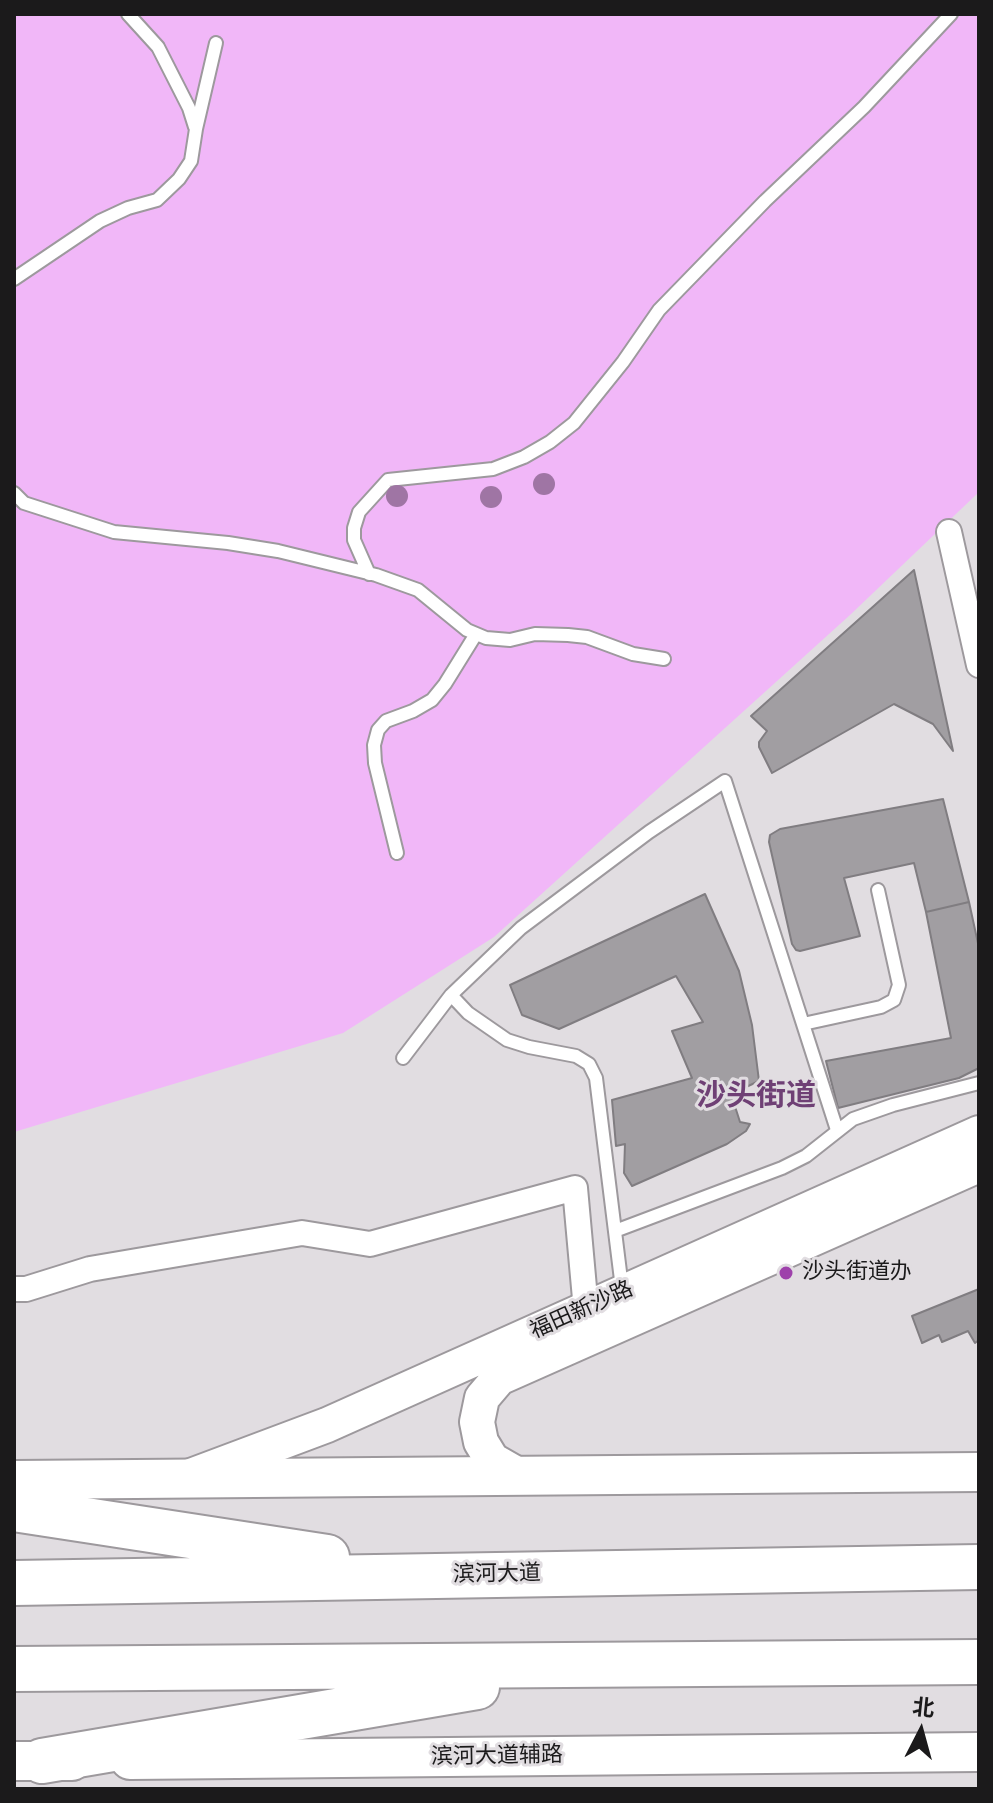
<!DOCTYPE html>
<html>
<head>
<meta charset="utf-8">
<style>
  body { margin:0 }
  #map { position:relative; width:993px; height:1803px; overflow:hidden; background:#e1dde1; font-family:"Titillium Web","Noto Sans SC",sans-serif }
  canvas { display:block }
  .frame { position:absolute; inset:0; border:16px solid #1b1a1b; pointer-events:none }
  .north { position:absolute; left:881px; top:1691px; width:80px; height:80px; -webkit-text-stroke:6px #e1dde1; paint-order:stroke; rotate:6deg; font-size:22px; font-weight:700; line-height:32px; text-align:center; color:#1b1a1b }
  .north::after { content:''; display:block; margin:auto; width:28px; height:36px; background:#1b1a1b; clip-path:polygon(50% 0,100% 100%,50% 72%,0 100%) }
</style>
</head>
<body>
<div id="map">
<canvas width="993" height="1803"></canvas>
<div class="frame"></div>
<div class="north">北</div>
</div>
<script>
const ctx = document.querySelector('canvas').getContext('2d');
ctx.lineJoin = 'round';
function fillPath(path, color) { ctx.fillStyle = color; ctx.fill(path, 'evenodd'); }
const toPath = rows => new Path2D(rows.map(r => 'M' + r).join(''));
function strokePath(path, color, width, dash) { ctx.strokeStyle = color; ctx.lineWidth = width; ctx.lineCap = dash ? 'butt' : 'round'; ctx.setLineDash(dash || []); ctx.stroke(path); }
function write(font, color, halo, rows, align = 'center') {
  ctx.font = font + ' "Titillium Web","Noto Sans SC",sans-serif'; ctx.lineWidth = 6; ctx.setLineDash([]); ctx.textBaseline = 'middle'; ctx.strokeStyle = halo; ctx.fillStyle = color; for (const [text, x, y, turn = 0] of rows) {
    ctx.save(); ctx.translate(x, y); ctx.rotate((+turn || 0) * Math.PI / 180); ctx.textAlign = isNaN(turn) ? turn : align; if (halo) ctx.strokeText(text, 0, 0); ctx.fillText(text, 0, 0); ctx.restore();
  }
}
fillPath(toPath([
  [14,14,979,14,979,492,850,615,494,937,343,1033,14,1132]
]), '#f1b7f8');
const building = toPath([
  [914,570,953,751,933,724,894,704,772,773,759,747,759,742,767,731,751,716,914,570],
  [943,799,969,902,926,912,914,863,844,878,860,936,800,951,796,950,792,944,769,842,770,835,780,829,943,799],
  [705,894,739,971,752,1025,759,1081,731,1094,740,1122,750,1124,746,1131,727,1144,632,1186,624,1173,625,1144,616,1146,612,1100,692,1078,672,1031,703,1022,676,976,559,1029,522,1015,510,985,705,894],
  [969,902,979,948,979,1068,959,1078,838,1108,826,1061,951,1038,926,912,969,902],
  [979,1289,979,1340,975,1343,968,1331,942,1342,939,1335,922,1343,912,1316,979,1289]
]);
fillPath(building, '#a19ea2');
strokePath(building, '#807d81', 2);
const lane = toPath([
  [128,14,158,47,189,108,195,127],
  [14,279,100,221,128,208,157,200,179,179,191,161,196,129,216,43],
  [14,493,24,503,114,532,228,543,278,551,376,575,418,590,467,630,486,638,510,640,535,634,568,635,587,637,633,654,664,659],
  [369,574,354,540,354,528,359,512,388,480,493,469,524,457,550,442,574,423,623,362,659,310,765,201,864,107,951,14],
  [397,853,375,763,374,745,378,730,386,721,413,711,432,700,445,684,476,634],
  [451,995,468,1013,507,1040,529,1047,576,1056,589,1064,596,1078,622,1288],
  [803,1024,881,1007,894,1000,899,985,878,890],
  [403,1058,451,995,521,928,649,832,725,781,837,1130],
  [615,1231,782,1168,806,1156,853,1119,893,1105,979,1083]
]);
const street = toPath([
  [949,532,979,665],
  [14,1289,26,1289,90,1269,302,1233,370,1244,575,1188,587,1321]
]);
const secondary = toPath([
  [191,1476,327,1425,979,1133],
  [520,1476,492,1460,481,1442,477,1422,482,1398,499,1378,979,1165]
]);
const primary = toPath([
  [14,1480,979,1472],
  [130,1760,979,1752],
  [14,1761,72,1761]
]);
const highway = toPath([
  [14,1509,327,1557],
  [14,1583,979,1567],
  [14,1669,979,1662],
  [42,1761,477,1687]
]);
strokePath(lane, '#9d999d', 16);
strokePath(street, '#9d999d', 28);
strokePath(secondary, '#9d999d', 38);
strokePath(primary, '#9d999d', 42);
strokePath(highway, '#9d999d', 48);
strokePath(lane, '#fff', 12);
strokePath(street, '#fff', 24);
strokePath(secondary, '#fff', 34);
strokePath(primary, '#fff', 38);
strokePath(highway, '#fff', 44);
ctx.fillStyle = '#9f75a4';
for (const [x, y] of [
  [544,484],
  [397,496],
  [491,497]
]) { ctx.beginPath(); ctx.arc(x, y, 11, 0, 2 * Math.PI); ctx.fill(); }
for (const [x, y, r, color] of [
  [786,1273,8,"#9e41ab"]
]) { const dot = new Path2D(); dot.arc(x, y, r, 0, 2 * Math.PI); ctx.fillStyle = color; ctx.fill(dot); strokePath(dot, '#e1dde1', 3); }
write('22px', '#1b1a1b', '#e1dde1', [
  ["沙头街道办",802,1273]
], 'left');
write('22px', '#1b1a1b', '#e1dde1', [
  ["福田新沙路",582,1311,-24],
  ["滨河大道",497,1575,-1],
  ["滨河大道辅路",497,1757,-1]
]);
write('bold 30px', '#6f4075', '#e1dde1', [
  ["沙头街道",756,1098]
]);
</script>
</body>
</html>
